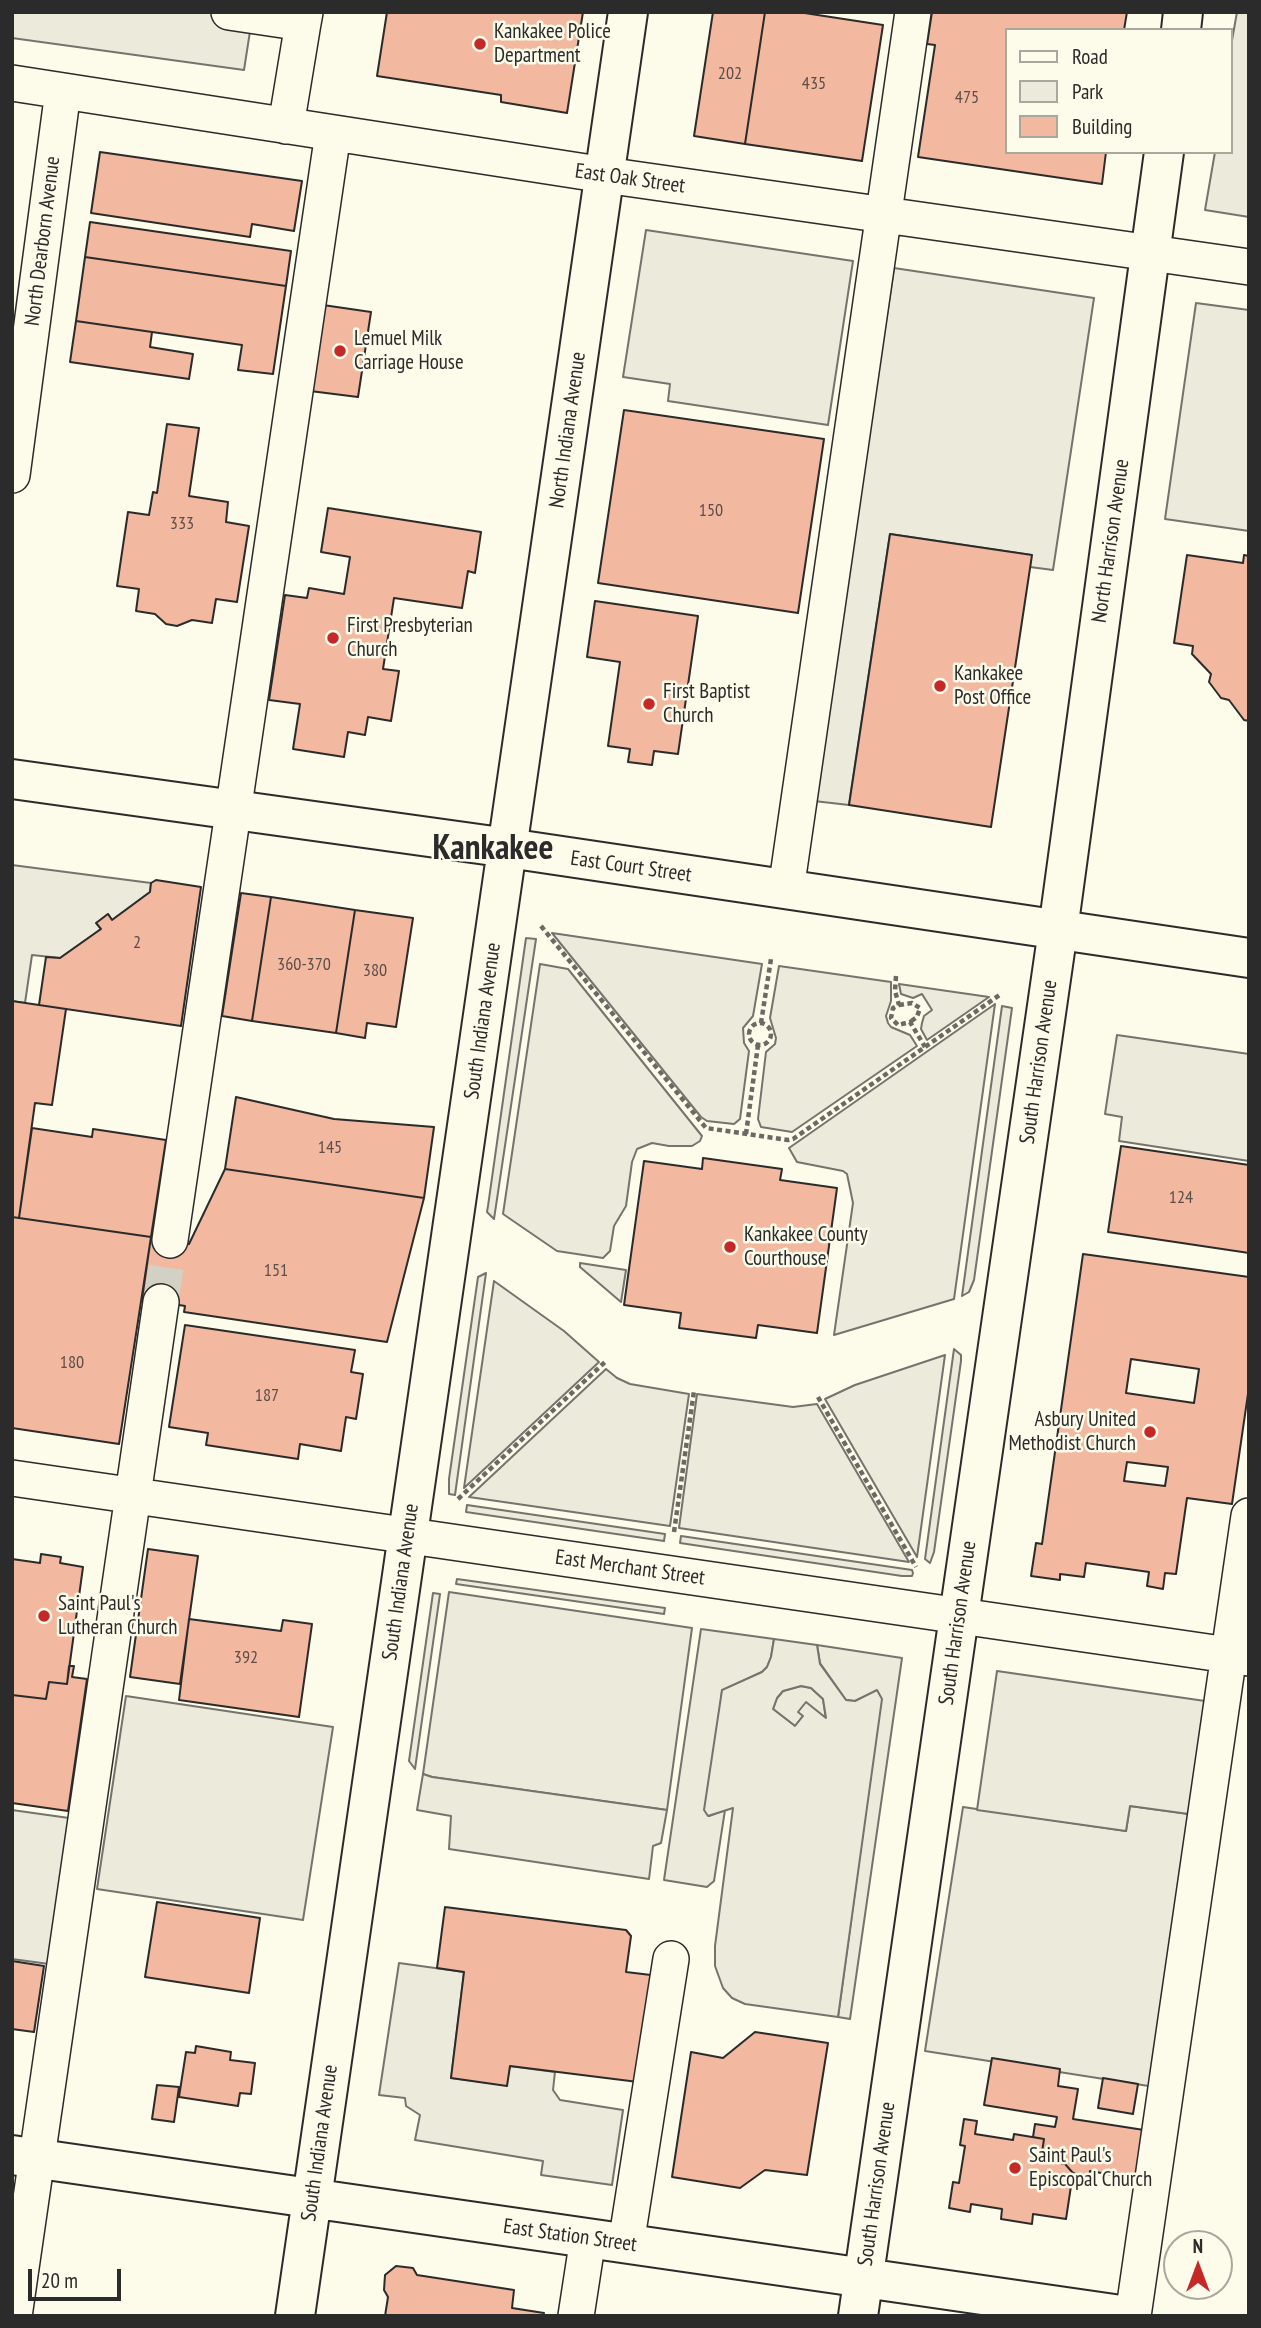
<!DOCTYPE html>
<html>
<head>
<meta charset="utf-8">
<style>
  body { margin:0 }
  #map { position:relative; width:1261px; height:2328px; overflow:hidden; background:#fdfbea; font-family:"PT Sans Narrow",sans-serif }
  canvas { display:block }
  .frame { position:absolute; inset:0; border:14px solid #2b2b2b; pointer-events:none }
  .legend { position:absolute; left:1005px; top:28px; width:228px; height:126px; box-sizing:border-box; background:#fdfbea; border:2px solid #a9a89e; margin:0; padding:9px 12px; list-style:none; font-size:21px; color:#2b2b2b }
  .legend li { display:flex; align-items:center; gap:14px; height:35px }
  .legend b { width:35px; border:2px solid #a9a89e }
  .north { position:absolute; left:1163px; top:2230px; width:70px; height:70px; box-sizing:border-box; background:#fdfbea; border:2px solid #a9a89e; border-radius:50%; rotate:0deg; font-size:19px; font-weight:700; line-height:28px; text-align:center; color:#2b2b2b }
  .north::after { content:''; display:block; margin:auto; width:24px; height:32px; background:#c62828; clip-path:polygon(50% 0,100% 100%,50% 72%,0 100%) }
  .scale { position:absolute; left:28px; top:2269px; width:93px; height:32px; box-sizing:border-box; border:4px solid #2b2b2b; border-top:0; padding-left:9px; font-size:21px; line-height:24px; white-space:nowrap; color:#2b2b2b; -webkit-text-stroke:5px #fdfbea; paint-order:stroke }
</style>
</head>
<body>
<div id="map">
<canvas width="1261" height="2328"></canvas>
<div class="frame"></div>
<ul class="legend">
<li><b style="height:9px;background:#fdfbea"></b>Road</li>
<li><b style="height:19px;background:#ecebdb"></b>Park</li>
<li><b style="height:19px;background:#f2b8a0"></b>Building</li>
</ul>
<div class="north">N</div>
<div class="scale">20 m</div>
</div>
<script>
const ctx = document.querySelector('canvas').getContext('2d');
ctx.lineJoin = 'round';
function fillPath(path, color) { ctx.fillStyle = color; ctx.fill(path, 'evenodd'); }
const toPath = rows => new Path2D(rows.map(r => 'M' + r).join(''));
function strokePath(path, color, width, dash) { ctx.strokeStyle = color; ctx.lineWidth = width; ctx.lineCap = dash ? 'butt' : 'round'; ctx.setLineDash(dash || []); ctx.stroke(path); }
function write(font, color, halo, rows, align = 'center') {
  ctx.font = font + ' "PT Sans Narrow",sans-serif'; ctx.lineWidth = 5; ctx.setLineDash([]); ctx.textBaseline = 'middle'; ctx.strokeStyle = halo; ctx.fillStyle = color; for (const [text, x, y, turn = 0] of rows) {
    ctx.save(); ctx.translate(x, y); ctx.rotate((+turn || 0) * Math.PI / 180); ctx.textAlign = isNaN(turn) ? turn : align; if (halo) ctx.strokeText(text, 0, 0); ctx.fillText(text, 0, 0); ctx.restore();
  }
}
const green = toPath([
  [552,933,762,964,753,1016,743,1028,744,1043,749,1051,740,1119,734,1124,707,1121,701,1117,552,933],
  [526,938,536,939,494,1219,487,1212,488,1206,526,938],
  [540,964,568,969,702,1136,700,1141,692,1146,669,1146,652,1143,637,1149,632,1162,626,1206,614,1226,610,1251,603,1258,557,1251,503,1214,540,964],
  [779,966,891,982,891,1001,886,1016,888,1023,891,1027,910,1035,917,1046,792,1132,761,1127,758,1119,766,1052,775,1044,776,1038,770,1018,779,966],
  [899,984,989,997,927,1040,921,1029,922,1023,924,1016,932,1010,922,994,913,998,901,994,899,984],
  [995,1004,954,1299,834,1335,853,1203,847,1174,843,1171,797,1162,789,1148,995,1004],
  [1002,1006,1012,1008,974,1280,969,1292,962,1296,1002,1006],
  [580,1263,626,1270,621,1302,580,1267,580,1263],
  [486,1273,455,1495,449,1494,449,1479,478,1277,486,1273],
  [494,1281,564,1331,599,1362,464,1488,494,1281],
  [954,1349,961,1355,961,1361,934,1552,930,1563,925,1559,954,1349],
  [945,1355,917,1557,825,1399,855,1385,945,1355],
  [606,1369,617,1378,630,1384,689,1394,670,1526,469,1497,606,1369],
  [697,1394,793,1407,817,1404,909,1562,679,1528,697,1394],
  [467,1505,665,1534,664,1541,466,1512,467,1505],
  [681,1536,912,1570,913,1573,912,1576,902,1576,680,1543,681,1536],
  [457,1579,665,1608,664,1614,456,1584,457,1579],
  [449,1592,692,1628,667,1810,432,1777,423,1774,449,1592],
  [433,1593,440,1594,415,1769,409,1761,433,1593],
  [701,1629,774,1639,771,1657,767,1667,762,1672,722,1691,709,1816,725,1810,714,1881,707,1887,664,1880,701,1629],
  [817,1645,902,1658,850,2019,838,2017,881,1699,877,1691,855,1701,846,1700,820,1663,817,1645],
  [801,1686,811,1688,823,1699,826,1719,803,1716,795,1726,773,1709,777,1698,783,1691,801,1686],
  [1130,1806,1196,1815,1155,2087,925,2051,963,1807,1126,1831,1130,1806]
]);
fillPath(green, '#ecebdb');
strokePath(green, '#74746e', 2);
const parking = toPath([
  [12,12,253,12,244,70,12,38,12,12],
  [1237,12,1249,12,1249,217,1205,210,1215,152,1231,152,1231,46,1237,12],
  [646,230,853,261,828,425,668,401,670,384,623,377,646,230],
  [894,268,1094,298,1053,570,1030,567,1031,555,890,534,849,805,814,801,894,268],
  [1196,303,1249,310,1249,531,1165,519,1196,303],
  [12,865,151,883,150,892,112,920,108,914,97,923,101,929,60,958,32,955,25,1003,12,1001,12,865],
  [1117,1035,1249,1054,1249,1161,1119,1141,1122,1117,1105,1114,1117,1035],
  [774,1639,817,1645,820,1664,846,1700,855,1701,877,1690,882,1699,838,2017,745,2004,732,1998,723,1988,715,1966,715,1946,733,1808,708,1816,704,1810,722,1690,762,1672,767,1667,771,1657,774,1639],
  [801,1686,811,1688,823,1699,826,1718,806,1702,798,1712,803,1716,795,1726,773,1709,777,1698,783,1691,801,1686],
  [997,1671,1212,1702,1196,1815,1130,1806,1126,1831,977,1810,997,1671],
  [126,1696,333,1727,303,1920,97,1889,126,1696],
  [423,1774,432,1777,667,1810,661,1843,653,1846,649,1879,449,1849,451,1816,417,1810,423,1774],
  [12,1810,69,1818,49,1964,12,1959,12,1810],
  [399,1963,464,1972,451,2078,506,2085,510,2066,555,2072,553,2090,560,2100,623,2110,612,2185,541,2175,543,2161,415,2140,420,2115,406,2106,405,2098,379,2095,399,1963]
]);
fillPath(parking, '#eceadb');
strokePath(parking, '#74746e', 2);
const building = toPath([
  [387,12,583,12,567,113,501,102,501,95,377,76,387,12],
  [713,12,765,12,745,144,694,136,713,12],
  [765,12,798,12,883,25,862,161,745,144,765,12],
  [932,12,1127,12,1124,30,1007,30,1007,152,1106,152,1102,184,918,157,935,45,927,44,932,12],
  [100,152,302,181,294,231,252,224,250,237,91,213,100,152],
  [90,222,291,251,286,286,85,257,90,222],
  [85,257,286,286,273,374,238,370,242,345,76,321,85,257],
  [323,305,371,312,358,397,310,391,323,305],
  [76,321,152,332,150,347,193,354,189,379,70,362,76,321],
  [624,410,824,439,798,613,598,583,624,410],
  [167,424,199,428,189,496,228,502,226,522,249,526,237,602,216,599,212,623,192,620,177,626,166,624,155,614,136,611,139,589,117,586,128,512,149,515,153,492,157,493,167,424],
  [328,508,481,532,475,573,468,571,462,608,394,598,383,669,399,671,391,721,368,717,365,735,348,732,344,757,293,749,300,704,269,700,285,595,307,598,309,588,344,594,350,557,321,552,328,508],
  [890,534,1032,555,991,827,849,805,890,534],
  [1187,555,1243,563,1244,555,1249,556,1249,721,1244,720,1229,700,1221,698,1209,682,1211,674,1192,654,1193,646,1174,643,1187,555],
  [595,601,698,616,678,754,654,751,652,765,628,762,630,749,608,746,620,662,587,657,595,601],
  [156,880,201,887,181,1026,39,1005,46,957,60,958,101,929,96,923,108,914,112,920,150,892,151,883,156,880],
  [241,893,271,897,252,1021,222,1016,241,893],
  [271,897,355,910,336,1033,252,1021,271,897],
  [355,910,413,918,396,1027,367,1023,365,1038,336,1033,355,910],
  [12,1001,66,1009,52,1105,35,1103,19,1218,12,1217,12,1001],
  [236,1097,334,1119,434,1127,424,1198,225,1169,236,1097],
  [32,1128,92,1137,93,1129,166,1140,151,1237,19,1218,32,1128],
  [1121,1146,1249,1165,1249,1253,1108,1232,1121,1146],
  [703,1158,782,1169,780,1180,837,1188,817,1333,758,1325,756,1338,679,1328,681,1313,624,1305,644,1161,702,1169,703,1158],
  [225,1169,424,1198,387,1342,184,1312,185,1306,142,1299,151,1237,189,1244,225,1169],
  [12,1217,151,1237,119,1444,12,1428,12,1217],
  [1083,1254,1249,1277,1249,1387,1232,1504,1187,1498,1176,1574,1165,1573,1163,1589,1147,1586,1149,1572,1086,1563,1084,1577,1060,1574,1060,1580,1031,1576,1036,1543,1042,1544,1083,1254],
  [1131,1359,1199,1369,1194,1403,1126,1393,1131,1359],
  [1127,1462,1168,1467,1165,1486,1124,1481,1127,1462],
  [185,1325,355,1350,351,1372,363,1374,356,1419,346,1417,341,1451,300,1444,298,1459,206,1445,208,1433,169,1427,185,1325],
  [148,1549,198,1556,180,1684,130,1677,148,1549],
  [41,1554,61,1557,60,1563,83,1567,67,1684,49,1682,46,1699,12,1695,12,1559,40,1563,41,1554],
  [189,1619,281,1631,283,1620,312,1624,299,1717,179,1700,189,1619],
  [69,1666,74,1666,72,1677,87,1679,68,1811,12,1803,12,1695,46,1699,49,1682,67,1684,69,1666],
  [157,1902,260,1918,249,1993,145,1977,157,1902],
  [445,1907,626,1930,631,1936,626,1972,651,1975,638,2082,510,2066,507,2086,451,2078,464,1972,437,1968,445,1907],
  [12,1961,44,1966,34,2032,12,2029,12,1961],
  [755,2032,828,2043,807,2175,765,2170,740,2188,672,2177,691,2052,723,2058,755,2032],
  [196,2046,231,2052,230,2060,255,2063,251,2094,240,2093,238,2106,179,2097,186,2052,195,2053,196,2046],
  [992,2058,1060,2069,1058,2086,1078,2089,1073,2119,1144,2130,1136,2179,1090,2171,1089,2176,1073,2173,1065,2164,1041,2159,1044,2139,1033,2137,1035,2124,1055,2127,1057,2117,984,2105,992,2058],
  [1103,2078,1138,2084,1133,2114,1098,2108,1103,2078],
  [157,2085,179,2087,174,2122,152,2119,157,2085],
  [964,2119,977,2121,975,2134,1013,2140,1014,2134,1044,2139,1041,2159,1065,2164,1073,2173,1066,2219,1033,2214,1032,2224,1001,2219,1002,2209,971,2204,970,2212,949,2208,953,2182,959,2183,965,2146,960,2145,964,2119],
  [396,2266,413,2268,417,2275,514,2290,512,2308,544,2313,543,2316,385,2316,388,2297,384,2290,385,2275,396,2266]
]);
fillPath(building, '#f2b8a0');
strokePath(building, '#2b2b2b', 2);
strokePath(toPath([
  [161,1302,170,1240]
]), '#d3d1c4', 35, [35, 18]);
const minor = toPath([
  [229,12,303,23,305,12],
  [12,83,605,175,1249,267],
  [286,126,303,23],
  [12,475,63,91],
  [786,890,913,12],
  [170,1240,333,133],
  [12,1478,1249,1658],
  [626,2244,671,1959],
  [14,2316,161,1302],
  [576,2316,588,2238],
  [1133,2316,1249,1516]
]);
const major = toPath([
  [1181,30,1183,12],
  [12,779,508,848,1249,958],
  [12,2155,1128,2316],
  [295,2316,628,12],
  [858,2316,1058,930,1164,152]
]);
strokePath(minor, '#2b2b2b', 38);
strokePath(major, '#2b2b2b', 42);
strokePath(toPath([
  [541,926,706,1128,788,1140,793,1139,1001,994],
  [896,976,895,991,899,1005,893,1008,891,1018,898,1025,910,1022,925,1047],
  [899,1005,912,1003,920,1008,917,1017,910,1022],
  [761,1023,771,959],
  '749 1034a11 11 0 1 1 22 0a11 11 0 1 1-22 0Z',
  [746,1134,758,1045],
  [818,1397,916,1567],
  [458,1499,605,1362],
  [674,1532,694,1391]
]), '#6a6964', 4.5, [5, 3.5]);
strokePath(minor, '#fdfbea', 35);
strokePath(major, '#fdfbea', 38);
for (const [x, y, r, color] of [
  [480,44,7,"#c62828"],
  [340,351,7,"#c62828"],
  [333,638,7,"#c62828"],
  [940,686,7,"#c62828"],
  [649,704,7,"#c62828"],
  [730,1247,7,"#c62828"],
  [1150,1432,7,"#c62828"],
  [44,1616,7,"#c62828"],
  [1015,2168,7,"#c62828"]
]) { const dot = new Path2D(); dot.arc(x, y, r, 0, 2 * Math.PI); ctx.fillStyle = color; ctx.fill(dot); strokePath(dot, '#fdfbea', 2.5); }
write('18px', '#5d4e48', null, [
  ["202",730,74],
  ["435",814,84],
  ["475",967,98],
  ["150",711,511],
  ["333",182,524],
  ["2",137,943],
  ["360-370",304,965],
  ["380",375,971],
  ["145",330,1148],
  ["124",1181,1198],
  ["151",276,1271],
  ["180",72,1363],
  ["187",267,1396],
  ["392",246,1658]
]);
write('21px', '#2b2b2b', '#fdfbea', [
  ["Kankakee Police",494,32],
  ["Department",494,56],
  ["Lemuel Milk",354,339],
  ["Carriage House",354,363],
  ["First Presbyterian",347,626],
  ["Church",347,650],
  ["Kankakee",954,674],
  ["Post Office",954,698],
  ["First Baptist",663,692],
  ["Church",663,716],
  ["Kankakee County",744,1235],
  ["Courthouse",744,1259],
  ["Asbury United",1136,1420,"right"],
  ["Methodist Church",1136,1444,"right"],
  ["Saint Paul's",58,1604],
  ["Lutheran Church",58,1628],
  ["Saint Paul's",1029,2156],
  ["Episcopal Church",1029,2180]
], 'left');
write('21px', '#2b2b2b', '#fdfbea', [
  ["East Oak Street",630,179,8],
  ["North Dearborn Avenue",43,241,-83],
  ["North Indiana Avenue",568,430,-82],
  ["North Harrison Avenue",1111,541,-82],
  ["East Court Street",631,867,8],
  ["South Indiana Avenue",483,1021,-82],
  ["South Harrison Avenue",1039,1062,-82],
  ["East Merchant Street",630,1568,8],
  ["South Indiana Avenue",401,1582,-82],
  ["South Harrison Avenue",958,1623,-82],
  ["South Indiana Avenue",320,2143,-82],
  ["South Harrison Avenue",877,2184,-82],
  ["East Station Street",570,2236,8]
]);
write('bold 35px', '#2b2b2b', '#fdfbea', [
  ["Kankakee",493,849]
]);
</script>
</body>
</html>
